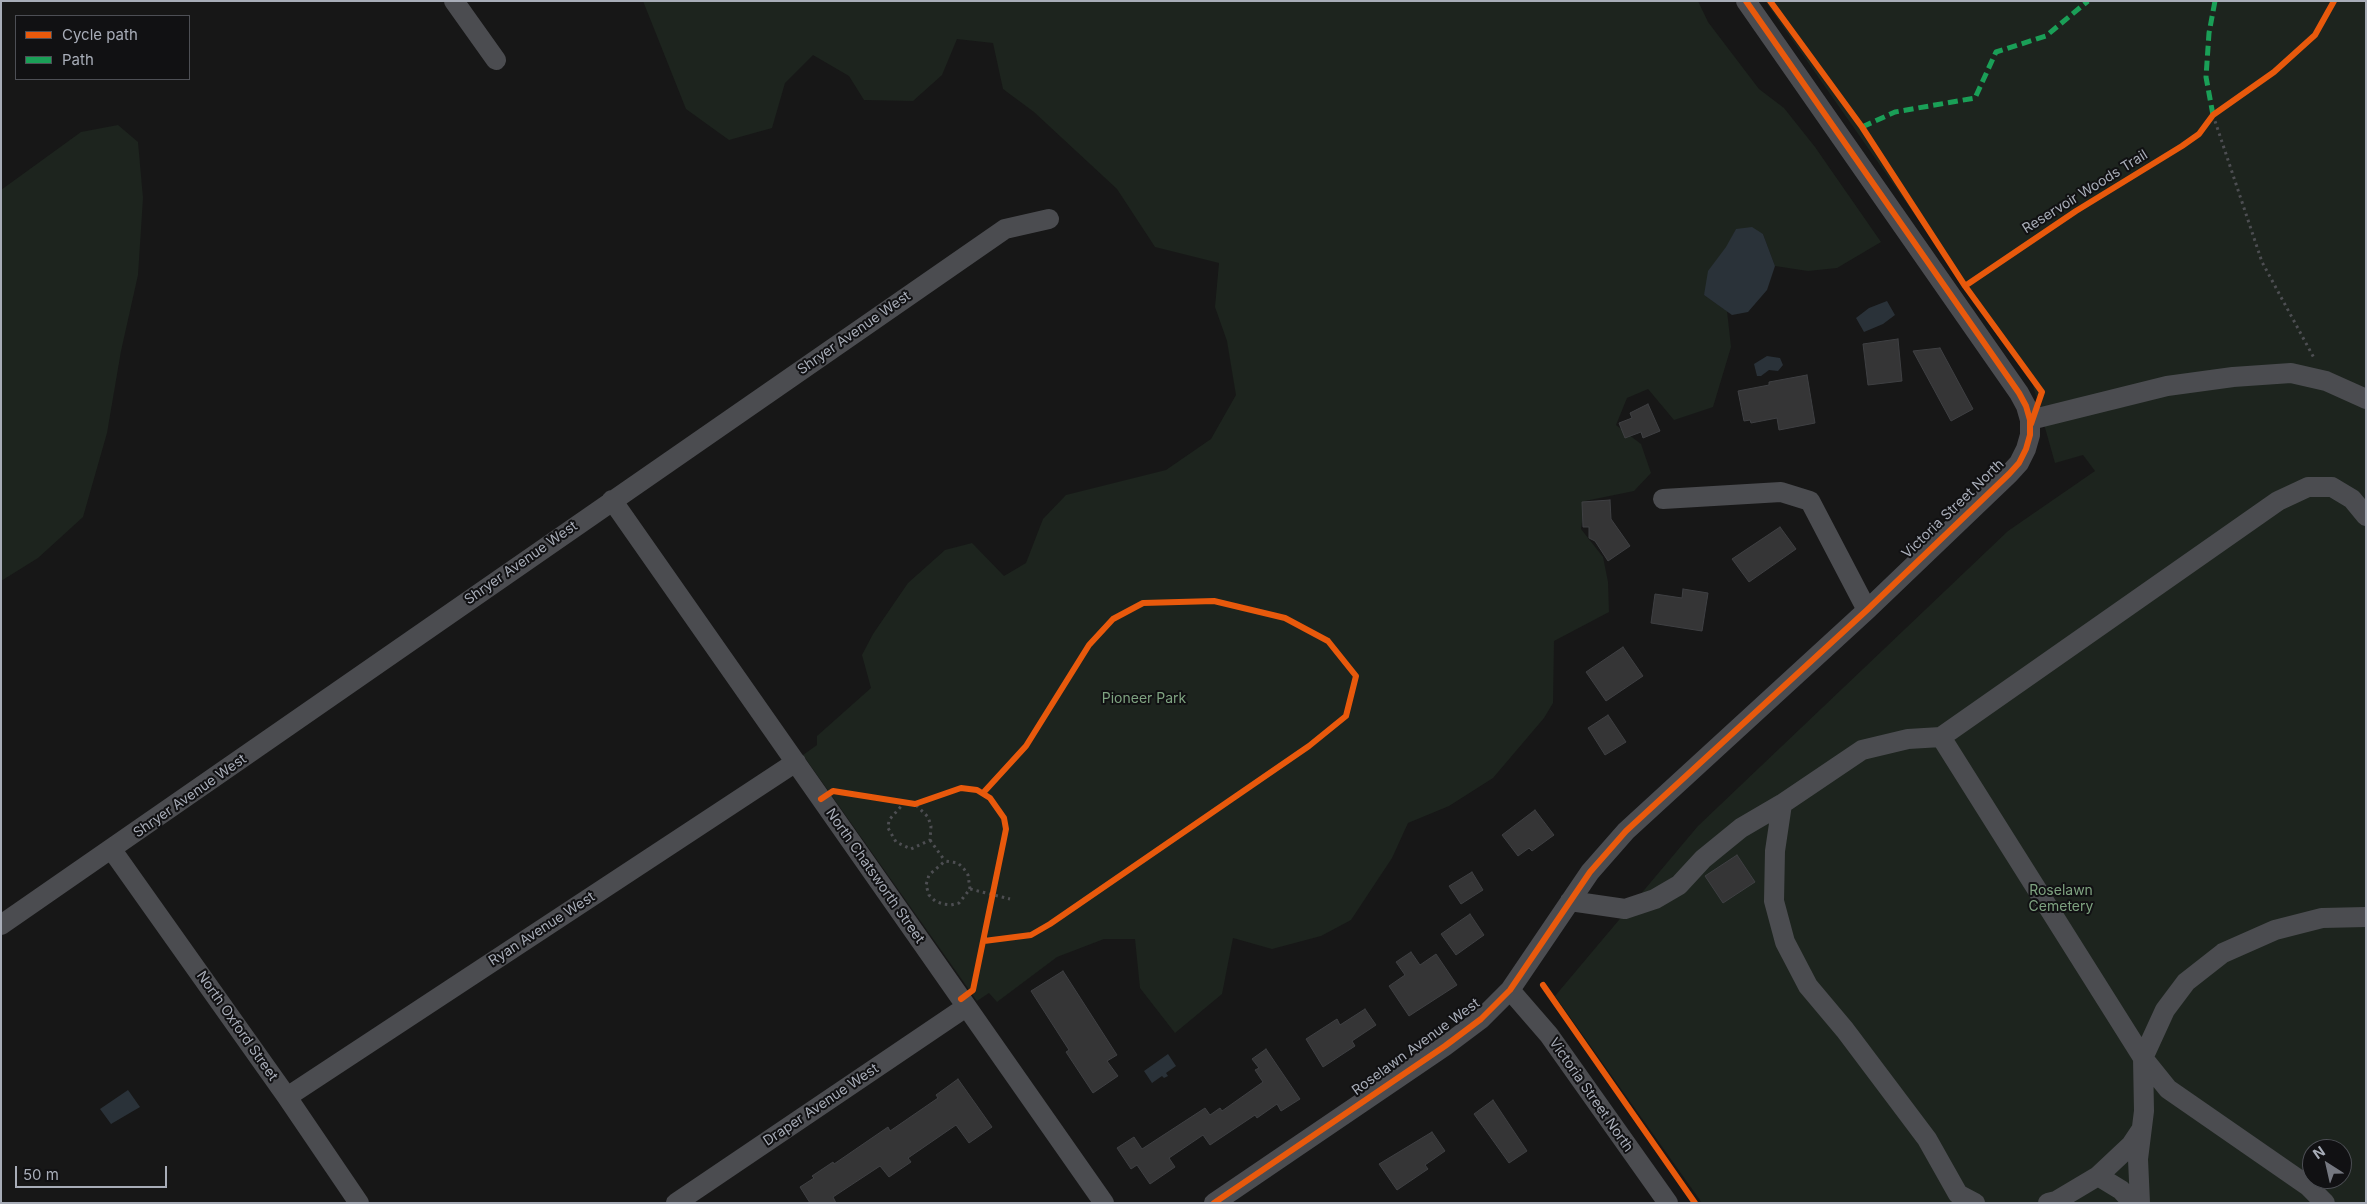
<!DOCTYPE html>
<html>
<head>
<meta charset="utf-8">
<style>
  body { margin:0 }
  #map { position:relative; width:2367px; height:1204px; overflow:hidden; background:#171717; font-family:Inter,sans-serif }
  canvas { display:block }
  .frame { position:absolute; inset:0; border:2px solid #a8adb8; pointer-events:none }
  .legend { position:absolute; left:15px; top:15px; width:175px; height:65px; box-sizing:border-box; background:#111113; border:1px solid #4d4f55; margin:0; padding:6px 9px; list-style:none; font-size:15px; color:#a8adb8 }
  .legend li { display:flex; align-items:center; gap:10px; height:25px }
  .legend b { width:25px; border:1px solid #4d4f55 }
  .north { position:absolute; left:2302px; top:1139px; width:50px; height:50px; box-sizing:border-box; background:#111113; border:1px solid #4d4f55; border-radius:50%; rotate:325deg; font-size:14px; font-weight:700; line-height:20px; text-align:center; color:#a8adb8 }
  .north::after { content:''; display:block; margin:auto; width:18px; height:22px; background:#757880; clip-path:polygon(50% 0,100% 100%,50% 72%,0 100%) }
  .scale { position:absolute; left:15px; top:1166px; width:152px; height:22px; box-sizing:border-box; border:2px solid #a8adb8; border-top:0; padding-left:6px; font-size:15px; line-height:18px; white-space:nowrap; color:#a8adb8; -webkit-text-stroke:4px #111113; paint-order:stroke }
</style>
</head>
<body>
<div id="map">
<canvas width="2367" height="1204"></canvas>
<div class="frame"></div>
<ul class="legend">
<li><b style="height:6px;background:#e8590c"></b>Cycle path</li>
<li><b style="height:6px;background:#1a9f57"></b>Path</li>
</ul>
<div class="north">N</div>
<div class="scale">50 m</div>
</div>
<script>
const ctx = document.querySelector('canvas').getContext('2d');
ctx.lineJoin = 'round';
function fillPath(path, color) { ctx.fillStyle = color; ctx.fill(path, 'evenodd'); }
const toPath = rows => new Path2D(rows.map(r => 'M' + r).join(''));
function strokePath(path, color, width, dash) { ctx.strokeStyle = color; ctx.lineWidth = width; ctx.lineCap = dash ? 'butt' : 'round'; ctx.setLineDash(dash || []); ctx.stroke(path); }
function write(font, color, halo, rows, align = 'center') {
  ctx.font = font + ' Inter,sans-serif'; ctx.lineWidth = 4; ctx.setLineDash([]); ctx.textBaseline = 'middle'; ctx.strokeStyle = halo; ctx.fillStyle = color; for (const [text, x, y, turn = 0] of rows) {
    ctx.save(); ctx.translate(x, y); ctx.rotate((+turn || 0) * Math.PI / 180); ctx.textAlign = isNaN(turn) ? turn : align; if (halo) ctx.strokeText(text, 0, 0); ctx.fillText(text, 0, 0); ctx.restore();
  }
}
fillPath(toPath([
  [643,1,1698,1,1708,22,1759,89,1784,108,1815,147,1881,242,1837,268,1808,271,1775,266,1763,234,1736,229,1704,295,1727,311,1731,347,1713,407,1674,420,1648,389,1627,398,1616,425,1641,444,1651,473,1634,491,1585,501,1581,529,1603,557,1608,582,1609,612,1554,641,1553,703,1544,718,1493,778,1449,806,1408,823,1392,858,1351,920,1321,936,1272,949,1233,938,1222,994,1175,1033,1140,988,1135,939,1104,939,1057,957,997,1002,989,993,977,1001,803,755,817,745,817,736,871,688,862,655,873,634,908,583,945,550,972,543,1004,576,1026,563,1043,519,1066,495,1166,470,1211,439,1236,395,1227,341,1215,307,1219,263,1155,247,1117,189,1034,112,1003,89,993,43,957,39,942,75,913,101,864,100,849,76,813,55,785,83,772,128,729,140,686,109],
  [1765,1,2366,1,2366,1203,1702,1203,1555,996,1698,826,2008,531,2095,471,2083,455,2055,463,2032,382],
  [2312,1149,2342,1149,2342,1179,2312,1179],
  [118,125,138,142,143,198,138,275,121,351,107,433,83,517,38,558,1,581,1,190,81,132]
]), '#1d241e');
fillPath(toPath([
  [1752,227,1763,234,1775,266,1767,290,1748,312,1732,315,1704,295,1708,271,1726,247,1736,229],
  [1887,301,1895,315,1883,324,1864,332,1856,318,1869,308],
  [1767,356,1780,358,1783,365,1778,371,1769,370,1761,376,1757,376,1754,364],
  [1168,1054,1176,1066,1166,1073,1168,1076,1164,1078,1162,1076,1152,1083,1144,1071],
  [128,1090,140,1107,111,1124,100,1109]
]), '#2a3239');
const building = toPath([
  [1898,339,1902,381,1868,385,1863,344,1898,339],
  [1940,348,1973,409,1951,421,1913,351,1940,348],
  [1807,375,1815,423,1779,430,1777,418,1751,423,1750,420,1744,421,1738,391,1769,385,1769,382,1807,375],
  [1648,404,1660,431,1643,438,1641,432,1625,438,1619,423,1632,418,1630,413,1648,404],
  [1610,500,1611,519,1630,546,1608,561,1595,541,1589,538,1589,527,1583,527,1582,502,1610,500],
  [1780,527,1796,549,1749,582,1732,559,1780,527],
  [1683,589,1708,593,1702,631,1651,623,1655,594,1682,598,1683,589],
  [1623,647,1643,676,1606,701,1586,672,1623,647],
  [1608,715,1626,742,1605,755,1588,728,1608,715],
  [1535,810,1554,835,1532,851,1529,848,1518,856,1502,835,1535,810],
  [1737,855,1755,882,1723,903,1705,876,1737,855],
  [1472,872,1483,890,1461,904,1449,886,1472,872],
  [1470,914,1484,935,1456,955,1441,934,1470,914],
  [1411,952,1420,965,1436,954,1457,985,1409,1016,1389,986,1405,975,1396,962,1411,952],
  [1063,971,1117,1055,1107,1061,1118,1076,1093,1093,1066,1052,1069,1050,1031,991,1063,971],
  [1365,1009,1376,1025,1352,1041,1355,1046,1323,1067,1306,1039,1337,1019,1340,1025,1365,1009],
  [1266,1049,1300,1099,1281,1111,1277,1104,1257,1118,1255,1115,1210,1145,1203,1135,1169,1158,1175,1167,1150,1184,1137,1165,1131,1169,1117,1148,1134,1137,1142,1149,1205,1108,1210,1115,1220,1108,1222,1111,1263,1082,1255,1070,1259,1068,1252,1059,1266,1049],
  [958,1079,992,1127,969,1143,956,1125,908,1158,911,1162,889,1177,880,1166,833,1197,836,1203,810,1203,800,1187,814,1178,812,1176,833,1162,834,1164,888,1127,890,1131,938,1098,936,1095,958,1079],
  [1493,1100,1527,1151,1509,1163,1474,1114,1493,1100],
  [1432,1132,1445,1151,1425,1165,1428,1169,1397,1190,1379,1164,1432,1132]
]);
fillPath(building, '#353536');
strokePath(building, '#3f4043', 1);
strokePath(toPath([
  [2213,115,2262,262,2314,358],
  [905,802,889,820,888,828,896,842,911,849,930,840,931,826,928,817,915,804],
  [930,840,945,861],
  [970,889,968,875,964,869,958,863,945,861,929,875,926,885,929,895,935,901,943,904,951,905,959,903,970,889,1010,899]
]), '#4d4e52', 3, [2.5, 4]);
strokePath(toPath([
  [454,1,496,60],
  [2030,420,2167,386,2233,377,2291,373,2326,381,2366,399],
  [1663,499,1781,492,1810,501,1867,610],
  [612,500,1104,1203],
  [1941,737,2143,1058,2168,1089,2308,1186,2325,1203],
  [1782,804,1775,851,1774,901,1785,942,1808,986,1845,1030,1927,1139,1958,1194,1975,1203],
  [112,850,287,1097,359,1203],
  [1570,901,1625,909,1655,899,1679,885,1703,859,1741,828,1782,804,1862,750,1908,739,1941,737,2278,501,2308,487,2332,487,2352,499,2366,516],
  [1,925,1005,229,1049,219],
  [1510,990,1549,1035,1668,1203],
  [287,1097,796,762],
  [2098,1176,2121,1190,2133,1203],
  [676,1203,966,1007],
  [1214,1203,1445,1046,1481,1019,1510,990,1590,872,1626,831,1867,610,2009,474,2019,463,2026,449,2030,435,2030,420,2026,406,2019,393,1746,1],
  [2048,1203,2056,1201,2098,1176,2131,1145,2141,1130],
  [2140,1203,2138,1159,2144,1111,2143,1058,2165,1010,2186,982,2223,953,2275,930,2322,918,2366,917]
]), '#4b4c50', 20);
strokePath(toPath([
  [2213,115,2206,77,2209,33,2215,1],
  [1862,127,1895,112,1975,98,1996,52,2046,36,2088,1]
]), '#1a9f57', 5, [10, 5]);
strokePath(toPath([
  [1770,1,1862,127,1965,286],
  [2031,424,2042,392,1965,286,2076,211,2182,146,2199,134,2213,115,2274,72,2315,35,2334,1],
  [983,793,1026,746,1089,645,1113,619,1143,603,1214,601,1285,618,1328,641,1356,676,1346,716,1309,746,1050,924,1031,935,984,941],
  [821,799,833,791,915,804,961,788,977,790,990,798,1004,818,1006,829,1004,839,973,990,961,999],
  [1543,985,1695,1203],
  [1214,1203,1445,1046,1481,1019,1510,990,1590,872,1626,831,1867,610,2009,474,2019,463,2026,449,2030,435,2030,420,2026,406,2019,393,1746,1]
]), '#e8590c', 6);
write('14px', '#a8adb8', '#111113', [
  ["Reservoir Woods Trail",2085,192,-32],
  ["Shryer Avenue West",854,333,-35],
  ["Victoria Street North",1953,509,-44],
  ["Shryer Avenue West",521,563,-35],
  ["Shryer Avenue West",190,796,-35],
  ["North Chatsworth Street",875,876,55],
  ["Ryan Avenue West",542,929,-33],
  ["North Oxford Street",237,1026,55],
  ["Roselawn Avenue West",1416,1047,-36],
  ["Victoria Street North",1591,1095,55],
  ["Draper Avenue West",821,1105,-34]
]);
write('14px', '#7fa381', '#111113', [
  ["Pioneer Park",1144,699],
  ["Roselawn",2061,891],
  ["Cemetery",2061,907]
]);
</script>
</body>
</html>
